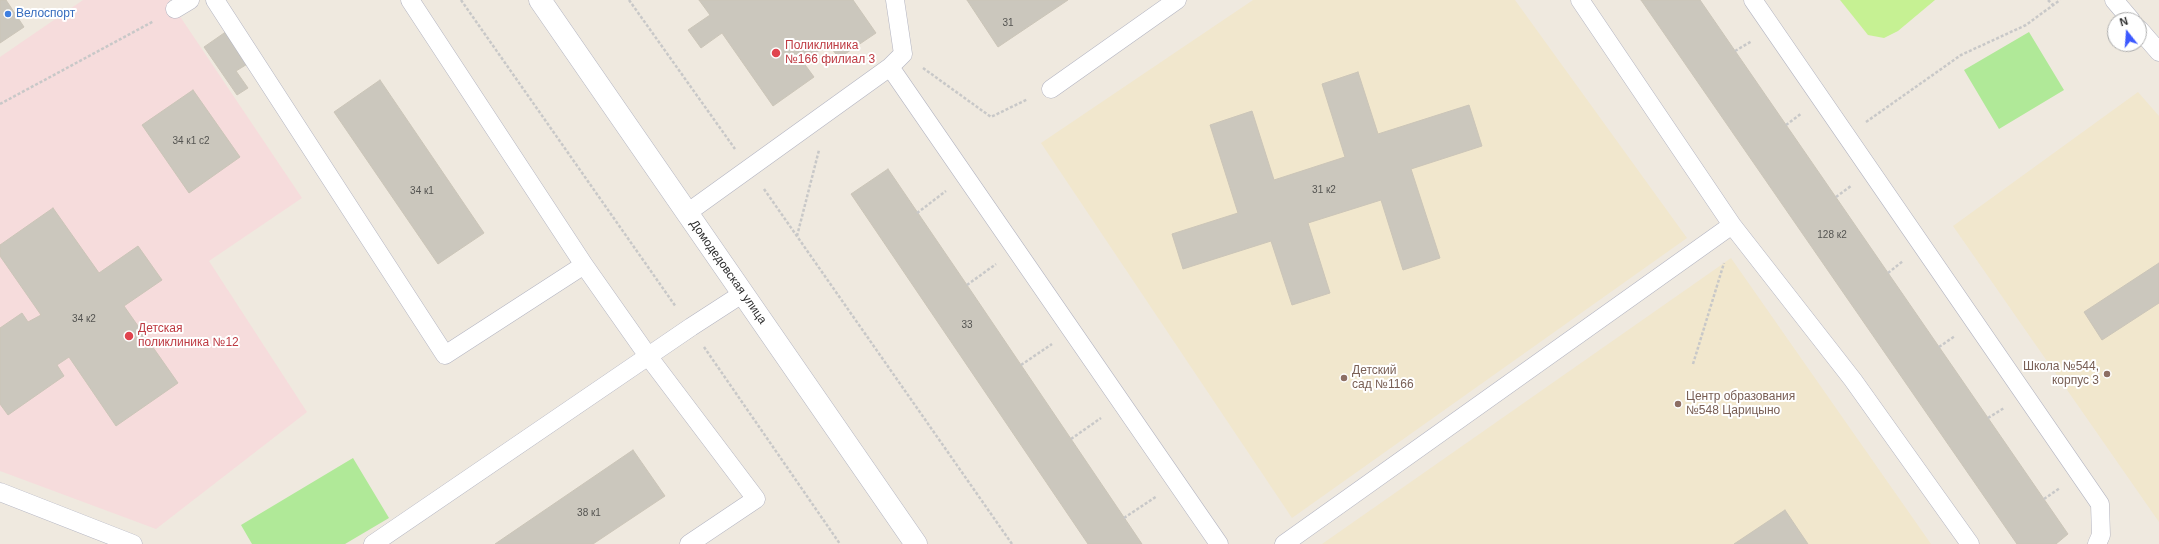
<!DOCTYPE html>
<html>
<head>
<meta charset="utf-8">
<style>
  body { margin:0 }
  #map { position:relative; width:2159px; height:544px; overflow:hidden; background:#efe9df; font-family:Helvetica,sans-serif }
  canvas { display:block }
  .north { position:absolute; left:2107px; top:12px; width:40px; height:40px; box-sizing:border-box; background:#fff; border:1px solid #ababab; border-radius:50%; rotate:343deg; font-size:11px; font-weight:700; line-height:16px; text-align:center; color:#2d2d2d }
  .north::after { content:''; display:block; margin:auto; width:14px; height:18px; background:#3c59ff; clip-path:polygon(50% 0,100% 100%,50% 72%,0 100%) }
</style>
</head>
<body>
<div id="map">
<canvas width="2159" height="544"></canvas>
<div class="north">N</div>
</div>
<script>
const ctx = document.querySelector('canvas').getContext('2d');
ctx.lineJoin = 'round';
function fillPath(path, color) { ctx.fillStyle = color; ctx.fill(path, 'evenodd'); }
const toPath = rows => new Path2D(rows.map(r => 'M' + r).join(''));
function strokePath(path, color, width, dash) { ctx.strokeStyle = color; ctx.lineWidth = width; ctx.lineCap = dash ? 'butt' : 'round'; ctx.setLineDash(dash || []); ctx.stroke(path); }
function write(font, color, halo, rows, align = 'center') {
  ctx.font = font + ' Helvetica,sans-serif'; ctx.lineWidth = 4; ctx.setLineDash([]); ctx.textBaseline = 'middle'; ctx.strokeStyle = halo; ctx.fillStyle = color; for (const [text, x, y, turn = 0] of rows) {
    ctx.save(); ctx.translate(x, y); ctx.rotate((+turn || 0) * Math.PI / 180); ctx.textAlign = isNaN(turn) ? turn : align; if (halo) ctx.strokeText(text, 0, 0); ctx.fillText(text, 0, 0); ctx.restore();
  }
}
fillPath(toPath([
  [1253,0,1515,0,1687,238,1292,518,1041,143],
  [2138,92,2159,116,2159,522,1953,226],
  [1731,258,1931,544,1322,544,1724,263]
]), '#f1e7cd');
fillPath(toPath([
  [83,0,169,0,302,198,209,261,307,412,156,529,0,471,0,57]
]), '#f6dcdc');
fillPath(toPath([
  [2029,32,2064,90,1999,129,1964,70],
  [353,458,389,518,345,544,252,544,241,525]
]), '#b0e998');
fillPath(toPath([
  [1840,0,1935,0,1898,31,1884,38,1868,35]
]), '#c6f193');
const building = toPath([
  [0,0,6,0,24,27,0,43,0,0],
  [699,0,853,0,876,33,839,58,828,44,803,62,814,77,773,106,722,33,701,48,688,30,710,15,699,0],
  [967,0,1068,0,998,47,967,0],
  [1641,0,1700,0,2068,534,2056,544,2017,544,1641,0],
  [227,31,249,63,236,71,248,88,237,95,204,47,227,31],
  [1358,72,1378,134,1469,105,1482,146,1411,169,1440,258,1403,270,1381,200,1308,223,1330,293,1292,305,1271,241,1183,269,1172,234,1238,213,1210,125,1252,111,1274,180,1345,157,1322,84,1358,72],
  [380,80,484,233,438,264,334,112,380,80],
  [193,90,240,157,189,193,142,125,193,90],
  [888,169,967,285,1142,544,1088,544,851,194,888,169],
  [53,208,99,273,138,246,162,280,124,306,178,383,116,426,69,357,57,365,64,376,8,415,0,404,0,328,22,313,28,322,41,315,0,256,0,245,53,208],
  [2159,263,2159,303,2102,340,2084,312,2159,263],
  [633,450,665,496,593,544,495,544,633,450],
  [1785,510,1808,544,1734,544,1785,510]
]);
fillPath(building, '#cbc7bd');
strokePath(building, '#cbc5b8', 1);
const lane = toPath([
  [215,0,445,355,584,265],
  [410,0,584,265,648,356,756,499,689,544],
  [1580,0,1732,225,1853,380,1970,544],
  [1753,0,2100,504,2101,535,2097,544],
  [2114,0,2131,20],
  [175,9,190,0],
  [2139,29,2159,52],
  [890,67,1219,544],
  [1051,89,1177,0],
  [687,213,890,67,903,54,895,0],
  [0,492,133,544],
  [373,544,691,327,742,294],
  [1284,544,1732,225]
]);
const secondary = toPath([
  [540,0,916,544]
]);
strokePath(lane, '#b3b4c1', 19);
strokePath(secondary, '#b3b4c1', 23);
strokePath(toPath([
  [461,0,676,307],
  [629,0,735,149],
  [2048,0,2053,5],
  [1735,51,1752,41],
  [923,68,991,117,1028,99],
  [0,104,154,21],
  [1866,122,1961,55,2026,25,2060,0],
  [1786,125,1802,113],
  [764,189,1012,544],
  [1836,197,1851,186],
  [917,213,946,191],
  [797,236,819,150],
  [1888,273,1903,261],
  [967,285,996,264],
  [704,347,840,544],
  [1939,347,1955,336],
  [1693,364,1724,263],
  [1021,365,1052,344],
  [1988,418,2004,408],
  [1071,439,1101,418],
  [2044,499,2060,488],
  [1124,518,1157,496]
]), '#c8c8c8', 2.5, [3, 2]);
strokePath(lane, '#fff', 18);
strokePath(secondary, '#fff', 22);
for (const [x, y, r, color] of [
  [8,14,4,"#3f7fe0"],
  [776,53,5,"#e0444e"],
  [129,336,5,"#e0444e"],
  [2107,374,4,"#8d6e63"],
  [1344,378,4,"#8d6e63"],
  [1678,404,4,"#8d6e63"]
]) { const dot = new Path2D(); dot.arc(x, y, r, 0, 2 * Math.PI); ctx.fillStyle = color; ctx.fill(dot); strokePath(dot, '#fff', 1.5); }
write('10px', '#545451', null, [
  ["31",1008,23],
  ["34 к1 с2",191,141],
  ["31 к2",1324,190],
  ["34 к1",422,191],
  ["128 к2",1832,235],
  ["34 к2",84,319],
  ["33",967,325],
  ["38 к1",589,513]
]);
write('12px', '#366cbe', '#fff', [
  ["Велоспорт",16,14]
], 'left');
write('12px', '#be3a42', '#fff', [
  ["Поликлиника",785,46],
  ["№166 филиал 3",785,60],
  ["Детская",138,329],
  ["поликлиника №12",138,343]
], 'left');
write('12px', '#2d2d2d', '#fff', [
  ["Домодедовская улица",728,272,55]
]);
write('12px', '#785e54', '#fff', [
  ["Школа №544,",2099,367,"right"],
  ["корпус 3",2099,381,"right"],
  ["Детский",1352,371],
  ["сад №1166",1352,385],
  ["Центр образования",1686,397],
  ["№548 Царицыно",1686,411]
], 'left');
</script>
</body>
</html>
